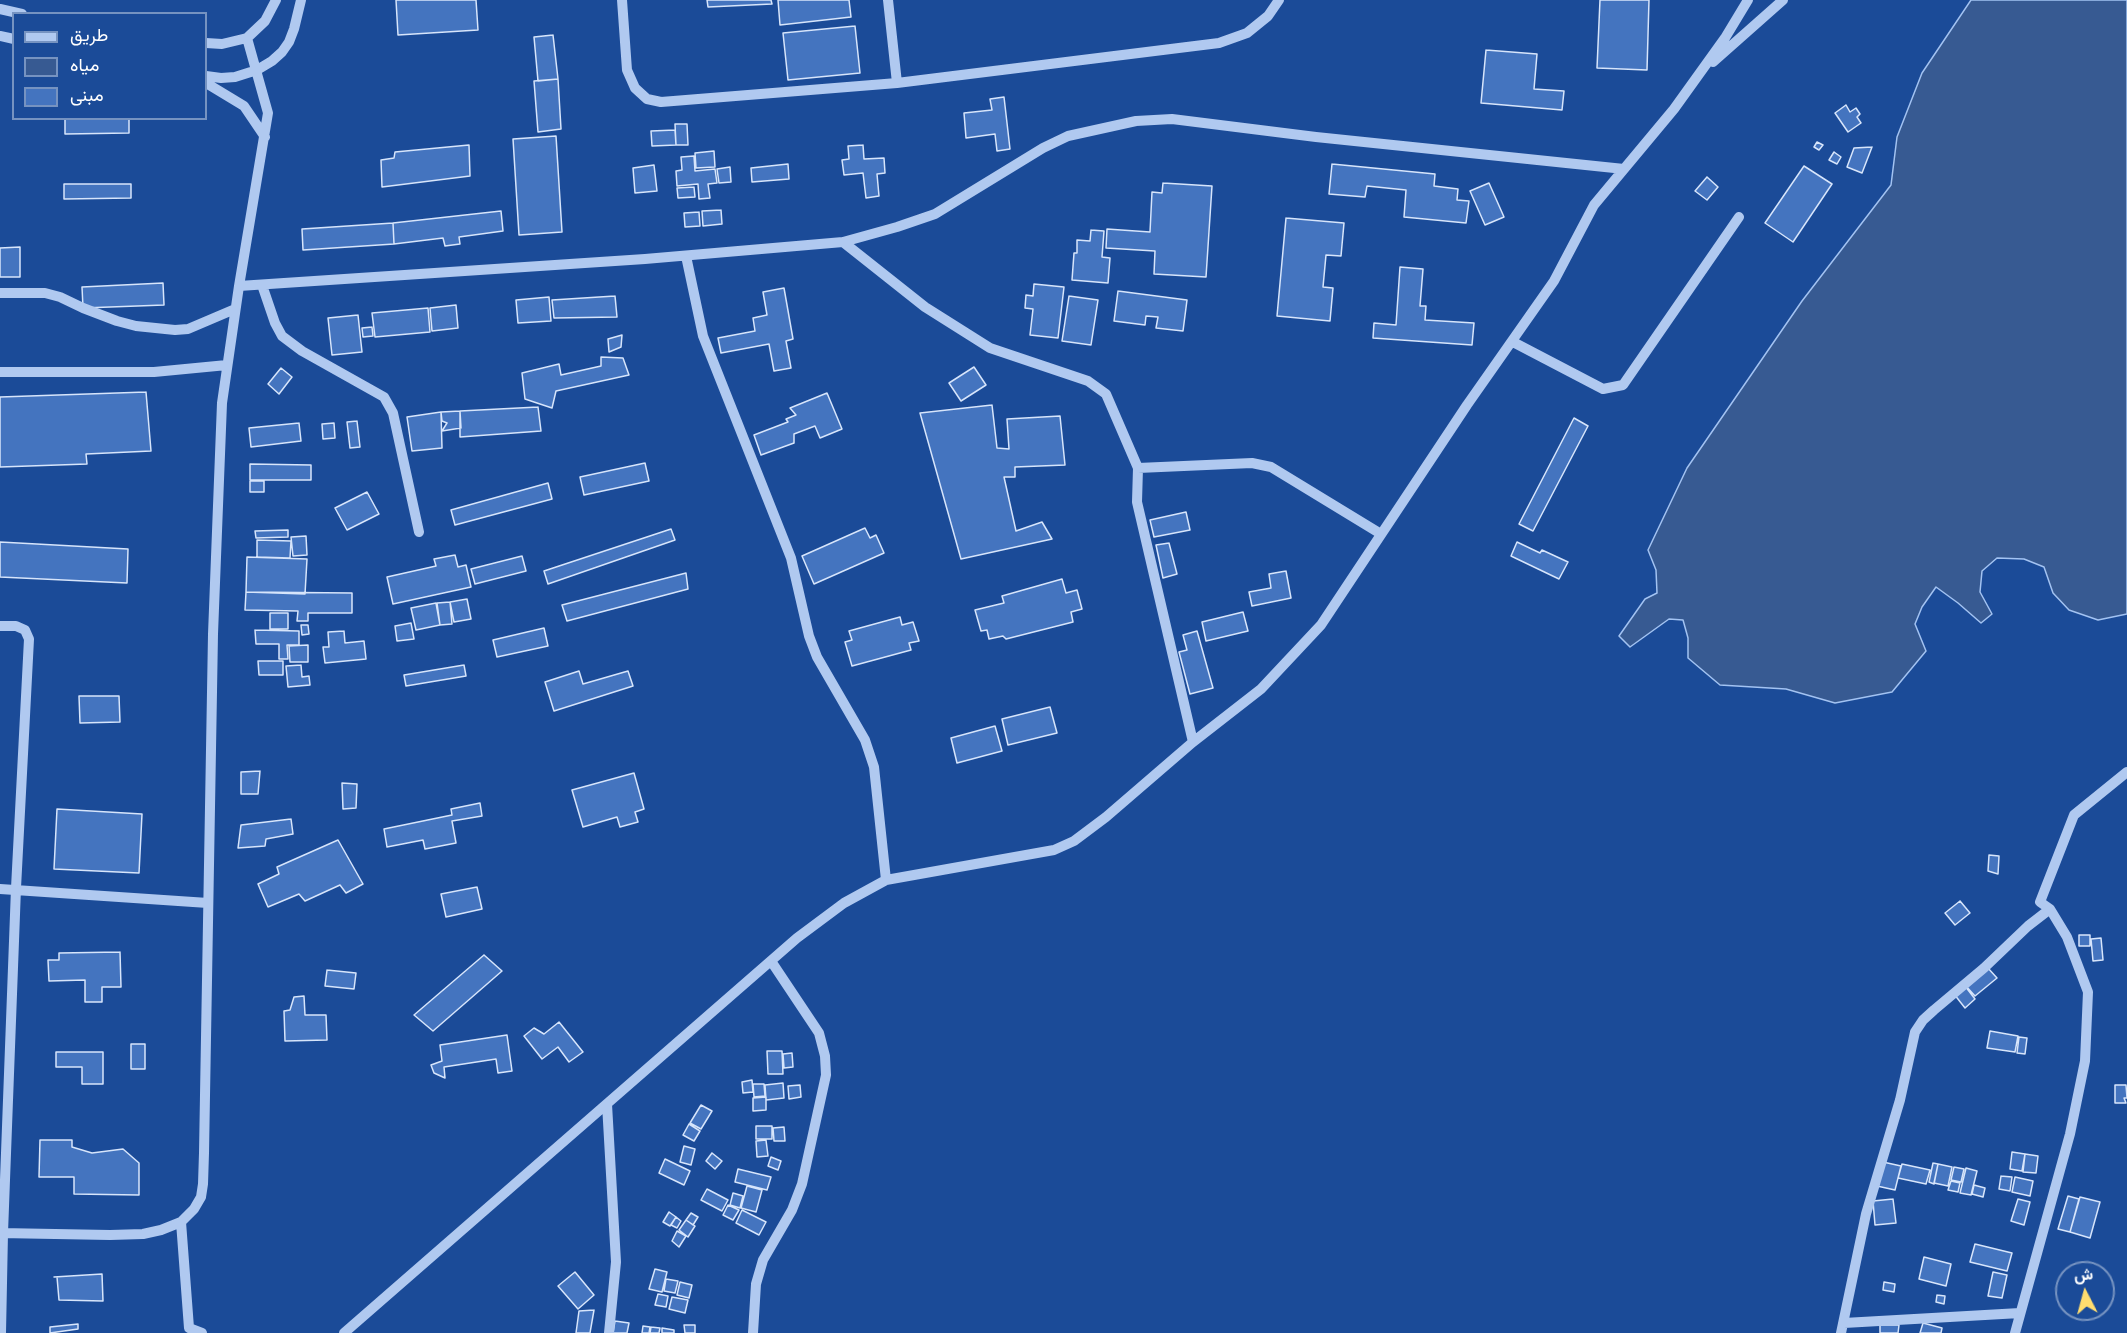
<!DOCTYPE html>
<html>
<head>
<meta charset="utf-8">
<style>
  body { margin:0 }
  #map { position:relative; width:2127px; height:1333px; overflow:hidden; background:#1b4b98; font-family:"Public Sans",Vazirmatn,sans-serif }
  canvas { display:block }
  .legend { position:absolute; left:12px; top:12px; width:195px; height:108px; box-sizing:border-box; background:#1b4b98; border:2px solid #7693c1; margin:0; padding:8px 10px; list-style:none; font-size:18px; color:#fff }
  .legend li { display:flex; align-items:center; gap:12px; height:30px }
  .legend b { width:30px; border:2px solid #7693c1 }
  .north { position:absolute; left:2055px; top:1261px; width:60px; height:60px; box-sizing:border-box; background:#1b4b98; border:2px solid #7693c1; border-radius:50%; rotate:354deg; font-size:16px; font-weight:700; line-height:24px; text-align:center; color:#fff }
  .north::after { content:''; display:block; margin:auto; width:21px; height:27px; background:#ffdd6f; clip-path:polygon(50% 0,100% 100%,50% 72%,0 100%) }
</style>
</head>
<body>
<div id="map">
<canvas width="2127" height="1333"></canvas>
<ul class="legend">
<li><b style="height:8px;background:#b0c9f0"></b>طريق</li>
<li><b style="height:16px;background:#375a92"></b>مياه</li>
<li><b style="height:16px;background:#4474bf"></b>مبنى</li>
</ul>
<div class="north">ش</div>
</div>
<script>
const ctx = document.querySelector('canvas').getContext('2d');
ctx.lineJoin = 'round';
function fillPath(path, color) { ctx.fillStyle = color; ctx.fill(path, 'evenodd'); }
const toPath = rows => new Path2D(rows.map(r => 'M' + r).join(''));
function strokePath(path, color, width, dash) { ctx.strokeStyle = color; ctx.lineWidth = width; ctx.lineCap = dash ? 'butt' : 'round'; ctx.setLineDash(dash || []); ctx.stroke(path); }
const water = toPath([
  [1971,0,2127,0,2127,614,2098,620,2069,610,2053,593,2044,567,2024,559,1997,558,1982,571,1980,592,1992,614,1981,623,1958,603,1936,587,1922,607,1915,624,1926,651,1892,692,1835,703,1786,689,1720,685,1688,658,1688,638,1683,620,1669,619,1630,647,1619,636,1645,599,1657,593,1656,570,1648,550,1687,468,1802,301,1891,185,1897,137,1922,73,1971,0]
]);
fillPath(water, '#375a92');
strokePath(water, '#a3c3f2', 1.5);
const building = toPath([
  [396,0,476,0,478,30,398,35,396,0],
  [707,0,771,0,772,4,708,7,707,0],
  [778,0,849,0,851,17,780,25,778,0],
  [1600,0,1649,0,1647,70,1597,68,1600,0],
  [855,26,860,73,788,80,783,33,855,26],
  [553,35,558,79,538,81,534,37,553,35],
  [1486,50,1537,54,1534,89,1564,91,1562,110,1481,103,1486,50],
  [558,79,561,129,538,132,534,81,558,79],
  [1004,97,1010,149,997,151,995,134,966,138,964,113,992,110,990,99,1004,97],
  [1846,105,1850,112,1856,108,1860,114,1857,117,1861,123,1848,132,1835,113,1846,105],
  [65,118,129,118,129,133,65,134,65,118],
  [675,124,687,124,688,145,676,145,675,124],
  [675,130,676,145,652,146,651,131,675,130],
  [556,136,562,232,519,235,513,139,556,136],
  [1817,142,1823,145,1819,150,1814,147,1817,142],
  [469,145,470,176,382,187,381,160,394,158,395,152,469,145],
  [863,145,864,159,884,158,885,173,877,174,879,196,866,198,863,173,844,175,842,160,849,159,848,146,863,145],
  [1872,147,1862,173,1847,167,1854,148,1872,147],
  [714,151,715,167,696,168,695,153,714,151],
  [1834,152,1841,157,1837,164,1829,160,1834,152],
  [694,156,695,171,715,169,717,183,708,184,710,198,699,199,698,184,677,186,676,171,682,170,681,157,694,156],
  [788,164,789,179,752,182,751,168,788,164],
  [1332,164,1435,174,1434,186,1458,189,1457,200,1469,201,1466,223,1404,217,1406,190,1367,186,1365,197,1329,194,1332,164],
  [654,165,657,191,635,193,633,168,654,165],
  [1804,166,1832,184,1793,242,1765,223,1804,166],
  [730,167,731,182,719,183,717,169,730,167],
  [1707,177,1718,187,1707,200,1695,191,1707,177],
  [1163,183,1212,186,1206,277,1154,274,1155,251,1106,248,1107,229,1150,232,1152,192,1162,193,1163,183],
  [1489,183,1504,217,1485,225,1470,191,1489,183],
  [64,184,131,184,131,198,64,199,64,184],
  [694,187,695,197,678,198,677,188,694,187],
  [721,210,722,224,703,226,702,211,721,210],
  [501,211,503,231,459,237,460,244,445,246,443,238,394,244,393,223,501,211],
  [699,212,700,226,685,227,684,213,699,212],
  [1286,218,1344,223,1341,256,1326,255,1323,287,1333,288,1330,321,1277,316,1286,218],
  [393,223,394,244,303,250,302,229,393,223],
  [1091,230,1104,231,1102,257,1110,258,1108,283,1072,280,1074,253,1077,253,1077,240,1090,241,1091,230],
  [20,247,20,277,0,277,0,248,20,247],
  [1400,267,1423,269,1420,306,1426,306,1425,320,1474,323,1472,345,1373,338,1374,323,1396,325,1400,267],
  [163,283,164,305,83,308,82,287,163,283],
  [1034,284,1064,287,1058,338,1030,335,1033,309,1025,308,1026,295,1033,296,1034,284],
  [784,288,793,339,786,341,791,368,774,371,769,344,721,353,718,338,755,331,753,318,767,315,763,292,784,288],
  [1118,291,1187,300,1183,331,1156,328,1158,317,1146,316,1145,325,1114,321,1118,291],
  [615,296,617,317,554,318,552,300,615,296],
  [1069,296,1098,300,1091,345,1062,341,1069,296],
  [549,297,551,321,518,323,516,300,549,297],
  [456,305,458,328,432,331,430,308,456,305],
  [428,308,430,332,375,337,372,313,428,308],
  [358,315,362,352,332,355,328,318,358,315],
  [372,327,373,336,363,337,362,328,372,327],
  [622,335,621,347,609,352,608,339,622,335],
  [601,357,623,358,629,375,556,391,552,408,525,399,522,373,559,364,561,375,601,366,601,357],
  [974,367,986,385,961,401,949,383,974,367],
  [281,368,292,377,279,394,268,384,281,368],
  [146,392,151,451,86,454,87,464,0,467,0,397,146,392],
  [827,393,842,429,820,438,815,426,794,434,794,443,761,455,754,435,788,422,786,419,796,415,790,408,827,393],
  [992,405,997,448,1009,449,1007,419,1060,416,1065,465,1015,467,1015,477,1004,477,1016,531,1042,522,1052,539,961,559,920,413,992,405],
  [538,407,541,431,460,437,460,411,538,407],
  [460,411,461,428,442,431,447,423,442,421,441,412,460,411],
  [441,412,442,448,412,451,407,417,441,412],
  [1574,418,1588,426,1533,531,1519,524,1574,418],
  [357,421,360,447,350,448,347,422,357,421],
  [299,423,301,441,251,447,249,428,299,423],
  [334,423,335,438,323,439,322,424,334,423],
  [645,463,649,481,584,495,580,477,645,463],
  [250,464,311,465,311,480,250,480,250,464],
  [250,481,264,481,264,492,250,492,250,481],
  [548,483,552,499,455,525,451,510,548,483],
  [367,492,379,514,347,530,335,508,367,492],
  [1186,512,1190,530,1154,537,1150,520,1186,512],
  [865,528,870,538,876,535,884,553,814,584,802,556,865,528],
  [671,529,675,540,548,584,544,571,671,529],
  [288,530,288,537,256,538,255,531,288,530],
  [306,536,307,555,293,556,291,537,306,536],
  [257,540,291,541,290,558,257,557,257,540],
  [0,542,128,549,127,583,0,577,0,542],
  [1517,542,1540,553,1542,550,1568,562,1559,579,1511,556,1517,542],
  [1169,543,1177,574,1163,578,1156,545,1169,543],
  [455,555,458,567,466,565,471,587,393,604,387,577,436,566,434,559,455,555],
  [522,556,526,571,475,584,471,569,522,556],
  [247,557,307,559,305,594,246,592,247,557],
  [1286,571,1291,598,1252,606,1249,592,1271,588,1269,574,1286,571],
  [686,573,688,589,567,621,562,605,686,573],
  [1062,579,1066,593,1077,590,1082,609,1071,612,1073,622,1006,639,1003,636,989,639,987,630,981,631,975,610,1004,603,1002,596,1062,579],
  [246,592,352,593,352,613,308,613,308,621,297,621,298,611,245,610,246,592],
  [467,599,471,619,454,622,450,602,467,599],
  [450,602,452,624,440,625,437,603,450,602],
  [436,603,440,625,416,630,411,608,436,603],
  [1243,612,1248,631,1206,641,1202,622,1243,612],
  [270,613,288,613,288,629,270,629,270,613],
  [900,617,902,625,913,622,919,641,909,643,911,650,852,666,845,642,852,640,849,631,900,617],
  [411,623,414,639,397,641,395,626,411,623],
  [301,625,308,625,309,634,302,635,301,625],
  [544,628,548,646,497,657,493,640,544,628],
  [255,630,299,631,299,645,287,645,288,659,279,659,279,644,256,644,255,630],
  [344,631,345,643,364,641,366,659,325,663,323,647,329,647,328,632,344,631],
  [1197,631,1213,688,1190,694,1179,652,1187,650,1183,635,1197,631],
  [308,645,308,662,290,662,289,646,308,645],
  [258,661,283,661,283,675,259,675,258,661],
  [301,665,302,677,309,676,310,685,288,687,286,666,301,665],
  [464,665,466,676,406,686,404,675,464,665],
  [579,671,583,684,628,671,633,686,554,711,545,682,579,671],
  [79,696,119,696,120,722,80,723,79,696],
  [1050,707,1057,733,1008,745,1002,719,1050,707],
  [995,726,1002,751,957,763,951,738,995,726],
  [260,771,258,794,241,794,241,772,260,771],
  [634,773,644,809,635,812,638,822,620,827,617,817,583,827,572,790,634,773],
  [342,783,357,784,356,808,343,809,342,783],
  [480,803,482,816,452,821,456,843,425,849,423,840,387,847,384,829,452,815,451,809,480,803],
  [57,809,142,814,139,873,54,869,57,809],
  [291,819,293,834,266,839,265,846,238,848,241,825,291,819],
  [338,840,363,884,346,893,340,885,305,901,299,894,268,907,258,884,279,874,277,867,338,840],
  [1989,855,1999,856,1998,874,1988,871,1989,855],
  [477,887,482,909,446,917,441,894,477,887],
  [1960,901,1970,913,1955,925,1945,913,1960,901],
  [2079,935,2090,935,2090,946,2079,946,2079,935],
  [2101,938,2103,960,2093,961,2091,939,2101,938],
  [120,952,121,987,102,987,102,1002,85,1002,85,980,49,981,48,960,59,960,59,953,120,952],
  [484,955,502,971,433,1031,414,1015,484,955],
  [1987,967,1997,978,1975,996,1965,985,1987,967],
  [327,970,356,973,354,989,325,986,327,970],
  [1965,986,1975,999,1965,1008,1954,994,1965,986],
  [304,996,305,1015,326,1015,327,1040,285,1041,284,1011,290,1010,294,997,304,996],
  [559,1022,583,1052,569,1062,558,1047,542,1059,524,1036,534,1028,544,1034,559,1022],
  [1990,1031,2018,1036,2015,1052,1987,1048,1990,1031],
  [507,1035,512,1071,498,1073,496,1059,444,1067,445,1078,434,1073,431,1065,442,1061,440,1045,507,1035],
  [2019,1037,2027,1038,2025,1054,2017,1053,2019,1037],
  [131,1044,145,1044,145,1069,131,1069,131,1044],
  [767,1051,782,1051,783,1074,768,1074,767,1051],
  [56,1052,103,1052,103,1084,82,1084,82,1067,56,1067,56,1052],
  [792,1053,793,1067,784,1068,783,1054,792,1053],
  [752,1080,753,1092,743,1093,742,1082,752,1080],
  [783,1083,784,1098,766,1100,765,1085,783,1083],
  [753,1084,764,1084,765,1096,754,1097,753,1084],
  [800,1085,801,1097,789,1099,788,1086,800,1085],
  [2115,1085,2126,1085,2127,1098,2124,1098,2126,1103,2115,1103,2115,1085],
  [766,1097,766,1110,753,1111,753,1098,766,1097],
  [701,1105,712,1111,701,1129,690,1123,701,1105],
  [689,1124,700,1131,694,1141,683,1135,689,1124],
  [756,1126,772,1126,772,1139,756,1139,756,1126],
  [784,1127,785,1141,774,1141,773,1128,784,1127],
  [40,1140,72,1140,72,1147,92,1153,123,1149,139,1163,139,1195,74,1194,74,1177,39,1177,40,1140],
  [766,1140,768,1156,757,1157,756,1141,766,1140],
  [684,1146,695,1149,691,1165,680,1162,684,1146],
  [2012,1152,2025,1154,2022,1171,2010,1169,2012,1152],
  [712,1153,722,1161,715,1169,706,1161,712,1153],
  [2025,1154,2038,1156,2036,1173,2023,1172,2025,1154],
  [771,1157,781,1161,778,1170,768,1166,771,1157],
  [665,1159,690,1171,684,1185,659,1173,665,1159],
  [1883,1162,1901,1166,1895,1190,1877,1186,1883,1162],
  [1933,1163,1938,1164,1934,1184,1929,1182,1933,1163],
  [1902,1164,1930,1170,1926,1184,1898,1178,1902,1164],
  [1938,1164,1952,1167,1948,1186,1934,1183,1938,1164],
  [1954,1167,1964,1169,1961,1182,1951,1180,1954,1167],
  [1966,1168,1977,1171,1971,1195,1960,1193,1966,1168],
  [738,1169,771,1177,767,1190,735,1182,738,1169],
  [2001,1176,2012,1177,2010,1191,1999,1189,2001,1176],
  [2015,1177,2033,1181,2030,1196,2012,1192,2015,1177],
  [1951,1181,1960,1183,1958,1192,1948,1190,1951,1181],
  [1974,1185,1985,1188,1983,1197,1972,1194,1974,1185],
  [747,1186,762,1190,756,1212,741,1208,747,1186],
  [707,1189,728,1200,722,1211,701,1200,707,1189],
  [733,1193,743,1196,740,1208,730,1205,733,1193],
  [2068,1196,2079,1199,2070,1232,2058,1229,2068,1196],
  [2080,1197,2100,1202,2090,1238,2070,1232,2080,1197],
  [1893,1199,1896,1223,1875,1225,1873,1201,1893,1199],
  [2018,1199,2030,1202,2024,1225,2011,1221,2018,1199],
  [728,1205,739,1210,733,1220,723,1215,728,1205],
  [742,1210,766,1222,759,1235,736,1223,742,1210],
  [669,1212,676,1217,670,1226,663,1222,669,1212],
  [691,1213,698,1217,693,1225,686,1220,691,1213],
  [676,1217,681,1221,677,1228,671,1225,676,1217],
  [686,1220,695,1226,688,1237,679,1230,686,1220],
  [677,1231,686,1236,679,1247,672,1241,677,1231],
  [1975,1244,2012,1253,2007,1271,1970,1262,1975,1244],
  [1924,1257,1951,1264,1946,1286,1919,1279,1924,1257],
  [655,1269,667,1272,662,1292,649,1289,655,1269],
  [575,1272,594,1295,578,1309,558,1286,575,1272],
  [1993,1272,2007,1275,2002,1298,1988,1296,1993,1272],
  [102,1274,103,1301,59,1300,57,1277,54,1277,102,1274],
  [666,1279,678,1281,675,1293,664,1291,666,1279],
  [680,1282,692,1285,689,1298,677,1295,680,1282],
  [1884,1282,1895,1284,1894,1292,1883,1290,1884,1282],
  [658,1294,668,1296,666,1307,655,1305,658,1294],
  [1937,1295,1945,1296,1944,1304,1936,1302,1937,1295],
  [672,1297,688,1300,685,1313,669,1309,672,1297],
  [594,1310,590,1333,576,1333,579,1311,594,1310],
  [615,1321,629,1323,627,1333,613,1333,615,1321],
  [1923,1323,1942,1328,1941,1333,1920,1333,1923,1323],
  [78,1324,78,1329,50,1333,50,1327,78,1324],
  [684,1325,695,1325,695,1333,685,1333,684,1325],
  [1880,1325,1899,1325,1898,1333,1880,1333,1880,1325],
  [643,1326,650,1327,649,1333,642,1333,643,1326],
  [651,1327,660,1328,659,1333,650,1333,651,1327],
  [662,1328,674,1330,674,1333,662,1333,662,1328]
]);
fillPath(building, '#4474bf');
strokePath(building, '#d7e5fb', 1.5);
strokePath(toPath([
  [622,0,627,70,635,88,647,99,661,102,897,83,1219,43,1247,33,1268,16,1279,0],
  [888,0,897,83],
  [0,9,22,14],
  [0,36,14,39],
  [206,43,222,44,247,38,265,21,276,0],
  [1713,62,1783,0],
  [206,76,221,78,235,77,257,70,272,61,282,52,289,42,294,29,301,0],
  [206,83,244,106,265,137],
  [843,242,925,307,990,348,1088,381,1106,394,1138,468,1137,502,1193,742],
  [686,256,703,336,791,558,809,636,817,657,865,740,874,767,886,880],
  [262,285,275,323,282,336,302,351,384,397,393,413,419,532],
  [239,286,645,259,843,242,897,227,935,214,1043,148,1068,136,1136,121,1172,119,1316,137,1624,169],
  [0,293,45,293,60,297,83,308,117,321,136,326,175,330,188,329,235,309],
  [1513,342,1603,389,1623,385,1739,217],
  [0,372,154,372,227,365],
  [1138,468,1252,463,1271,467,1381,534],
  [0,626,16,626,25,630,29,639,16,888,3,1233,1,1333],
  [0,889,208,903],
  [607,1104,616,1262,609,1333],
  [181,1222,189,1328,202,1333],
  [0,1233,110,1235,143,1234,161,1230,181,1222,194,1209,201,1197,203,1184,204,1153,213,634,222,403,239,286,268,113,247,38],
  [1844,1323,2020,1313],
  [344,1333,797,938,844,903,886,880,1054,850,1074,841,1106,817,1193,742,1261,689,1321,625,1467,405,1554,281,1594,205,1674,109,1725,38,1748,0],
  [753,1333,756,1284,763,1260,792,1210,802,1184,826,1075,825,1056,819,1033,771,961],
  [1841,1333,1866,1214,1900,1100,1915,1032,1923,1020,1934,1010,1984,968,2028,926,2050,909,2040,902,2074,815,2127,772],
  [2015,1333,2070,1134,2085,1061,2088,992,2067,937,2050,909]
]), '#b0c9f0', 10);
</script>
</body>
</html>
